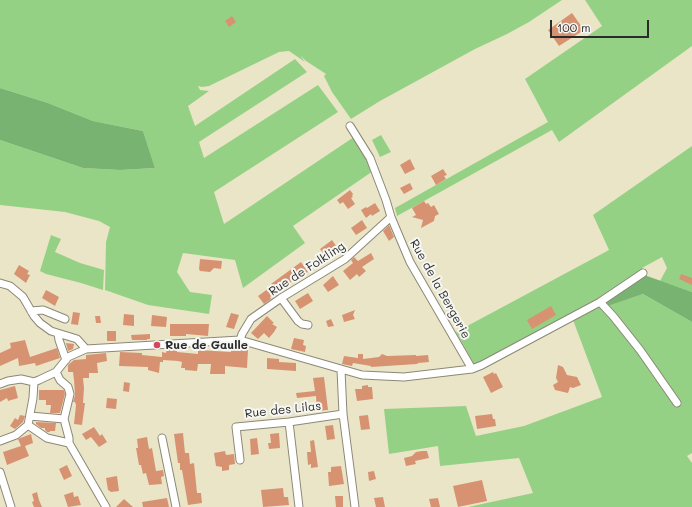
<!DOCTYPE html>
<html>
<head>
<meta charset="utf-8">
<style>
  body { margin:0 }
  #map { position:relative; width:692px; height:507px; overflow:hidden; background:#ebe5c7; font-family:Mali,sans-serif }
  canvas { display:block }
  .scale { position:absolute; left:550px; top:20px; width:99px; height:18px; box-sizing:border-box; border:2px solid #2b2b2b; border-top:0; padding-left:5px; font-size:12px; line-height:14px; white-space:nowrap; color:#2b2b2b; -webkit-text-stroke:3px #f6f6f2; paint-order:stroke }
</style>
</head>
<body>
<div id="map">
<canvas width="692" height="507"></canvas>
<div class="scale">100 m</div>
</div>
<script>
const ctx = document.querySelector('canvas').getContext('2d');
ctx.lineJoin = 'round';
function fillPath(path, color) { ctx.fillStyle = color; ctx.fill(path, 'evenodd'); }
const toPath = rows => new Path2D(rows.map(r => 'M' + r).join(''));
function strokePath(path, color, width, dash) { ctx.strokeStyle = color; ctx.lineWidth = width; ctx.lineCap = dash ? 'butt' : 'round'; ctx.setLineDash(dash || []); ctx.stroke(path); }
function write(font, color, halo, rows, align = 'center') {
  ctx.font = font + ' Mali,sans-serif'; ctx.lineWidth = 4; ctx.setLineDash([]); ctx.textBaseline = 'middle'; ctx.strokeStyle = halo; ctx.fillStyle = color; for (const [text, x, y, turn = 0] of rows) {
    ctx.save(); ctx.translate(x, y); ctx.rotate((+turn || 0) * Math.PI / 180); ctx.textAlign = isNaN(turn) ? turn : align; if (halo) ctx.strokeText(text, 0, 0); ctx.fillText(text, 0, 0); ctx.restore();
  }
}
fillPath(toPath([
  [0,0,562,0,529,22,507,34,475,49,380,101,351,119,332,92,324,76,326,74,306,61,300,55,305,62,289,51,279,52,209,86,202,87,198,86,200,90,209,91,188,106,195,126,295,59,307,72,199,142,204,158,318,85,338,112,214,192,224,224,354,137,373,171,293,226,305,243,243,288,235,260,183,253,177,272,190,292,212,295,209,314,148,305,105,290,106,242,110,227,99,221,65,212,0,205,0,140,83,168,120,170,155,168,143,131,93,121,48,103,0,88],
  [585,0,692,0,692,46,559,142,552,130,397,216,395,208,548,122,525,79,602,26],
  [381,135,391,152,380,157,372,140],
  [692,146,692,292,660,281,667,268,662,257,642,268,643,273,601,308,643,294,692,322,692,453,687,456,692,463,692,507,468,507,533,493,519,458,440,466,438,446,389,454,384,409,466,406,476,436,524,426,602,397,573,320,478,371,456,332,609,250,593,215],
  [51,235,61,239,55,252,80,263,104,270,103,290,81,283,46,274,40,271]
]), '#95d185');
fillPath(toPath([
  [0,88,48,103,93,121,143,131,155,168,120,170,83,168,0,140],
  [643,273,647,276,692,292,692,322,643,294,599,309]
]), '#78b372');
fillPath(toPath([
  [572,13,584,30,559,46,548,30],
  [232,16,236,22,229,27,225,21],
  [410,159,415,169,405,174,400,165],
  [443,169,447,175,444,176,446,179,436,185,431,176],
  [410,183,413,189,404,194,400,188],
  [350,190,353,194,352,196,353,197,351,198,355,204,348,209,343,202,340,204,337,200],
  [424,201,426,204,428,203,431,207,434,205,439,214,435,216,434,221,421,228,423,220,412,217,416,215,412,208],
  [375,203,380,211,372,216,371,214,366,218,361,210,366,207,367,208],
  [362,220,367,228,356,235,351,228],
  [389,225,394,237,389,241,383,231],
  [332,240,339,250,326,257,320,249],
  [371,253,374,259,362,267,366,271,359,277,357,274,350,280,343,271,353,263,351,260,354,257,358,261],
  [200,259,222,261,221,269,214,268,210,272,200,271,199,269],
  [301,262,308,272,281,288,282,289,270,297,271,299,264,304,258,296,272,286,271,284],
  [19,265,29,271,27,274,30,275,26,283,14,274],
  [681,274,692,278,692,285,679,279],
  [333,276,339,285,328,292,323,285],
  [46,290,59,297,55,306,42,298],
  [308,293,313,301,300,309,295,301],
  [551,306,556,315,532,329,527,320],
  [355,310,353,315,355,319,344,322,342,315],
  [73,312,80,313,78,325,71,324],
  [231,313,239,315,234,329,226,327],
  [124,314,134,315,134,326,123,325],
  [152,315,167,317,166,327,151,326],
  [95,316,100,316,101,323,96,323],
  [267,316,274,323,272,324,277,327,274,332,269,338,264,333,258,339,251,333],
  [331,319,334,326,328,327,326,321],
  [170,324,209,324,208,336,186,334,186,336,170,336],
  [107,331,116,331,116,341,107,341],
  [150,334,150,339,147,339,147,340,132,340,131,335],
  [294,338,304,340,303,345,306,346,305,352,291,349],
  [25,340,30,357,57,348,60,358,36,366,35,363,19,366,18,358,0,366,0,353,11,348,10,343],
  [66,343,74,344,73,349,68,351],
  [167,349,177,349,177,352,198,354,198,350,231,352,231,349,248,350,247,368,225,366,225,374,210,374,211,364,198,364,197,371,185,370,185,368,181,368,182,362,178,361,163,360,163,362,160,362,159,373,148,370,148,367,119,366,120,352,142,353,142,355,162,357,162,352,166,353],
  [106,353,107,361,97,363,98,373,89,373,89,378,83,378,84,388,83,403,85,403,82,425,74,424,76,405,75,402,73,402,75,395,74,380,73,372,68,372,68,365,74,360,86,359,86,355],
  [358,354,363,354,363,359,379,357,382,354,387,356,416,355,416,356,428,355,429,362,418,363,417,364,371,367,371,366,353,363,352,366,342,364,344,356,358,358],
  [267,358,279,359,279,362,296,363,296,371,267,369],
  [558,365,563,367,567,375,577,377,581,385,573,388,570,387,568,393,555,390,553,385,558,382,556,378],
  [493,372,494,374,496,373,503,387,491,393,483,377],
  [324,377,328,410,317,411,316,396,297,398,296,393,315,391,313,378],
  [124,382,130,383,129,392,123,391],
  [368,385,368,387,372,387,373,399,357,401,355,389,362,389,362,386],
  [15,386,18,398,8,401,7,398,0,402,0,390],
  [39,390,64,390,65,394,60,413,50,413,51,405,46,405,46,400,39,400],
  [107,398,117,399,116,409,106,408],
  [492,414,493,419,495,419,496,426,477,429,475,416],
  [20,415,25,416,23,422,15,429,10,426,15,418,18,420],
  [368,415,370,429,361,430,359,416],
  [36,422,56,423,55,431,50,431,50,432,47,432,45,430,45,428,41,428,36,424],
  [333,425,335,439,327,440,325,426],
  [94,427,100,436,102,434,107,442,99,447,91,437,86,440,82,434],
  [183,433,185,453,189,453,190,464,194,463,197,493,201,493,202,503,188,505,182,470,180,470,180,463,178,463,174,434],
  [279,433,280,448,269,449,268,443,271,443,270,434],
  [31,434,33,443,25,446,29,456,7,465,3,452,21,446,18,439],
  [147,437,149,449,152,448,156,471,163,470,164,476,161,477,162,484,149,485,146,473,143,474,141,465,139,465,136,448,138,448,137,439],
  [257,438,259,454,251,455,250,439],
  [314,440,318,467,311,468,311,464,308,465,307,452,311,452,310,441],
  [225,451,226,455,234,454,235,464,229,465,229,470,222,471,222,467,216,466,214,453],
  [422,451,427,451,429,458,415,461,416,464,406,466,404,458,412,456,416,452],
  [67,465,72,476,64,480,59,469],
  [341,466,344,484,329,486,328,472,331,472,331,467],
  [374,471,376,479,369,481,368,472],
  [117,476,119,491,111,492,108,490,106,478],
  [482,480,487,501,458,507,453,486],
  [283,488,284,497,288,497,289,505,263,507,261,490],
  [37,492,39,500,42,507,34,507,32,502,34,501,32,494],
  [73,492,74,497,78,496,81,505,68,507,64,495],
  [335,496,343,496,343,507,336,507],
  [383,497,385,507,376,507,374,498],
  [167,498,169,507,143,507,142,502],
  [438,498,440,507,431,507,429,499],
  [124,499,133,507,116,507]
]), '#d79371');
const minor = toPath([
  [350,126,370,158,386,200,391,217,410,262,472,369],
  [0,283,10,286,23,297,34,316,40,323,51,331,77,339,86,349],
  [281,298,298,321,302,324,308,325],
  [600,302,613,316,640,350,677,403],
  [31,311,43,310,65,319],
  [58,334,59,340,66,360],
  [240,340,242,334,251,319,281,298,345,259,391,217],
  [341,370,343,414,355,507],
  [56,372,60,380,68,387,70,394,64,419,69,438,69,443,106,507],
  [0,384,8,381,21,379,34,382,39,380,56,372,68,357,86,349,240,340,362,375,404,377,472,369,482,365,600,302,643,273],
  [30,416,64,419],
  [289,422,299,507],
  [28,425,47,438,69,443],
  [162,438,176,507],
  [0,441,16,435,28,425,33,398,34,382],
  [240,460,236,427,289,422,343,414],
  [0,472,11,507]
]);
strokePath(minor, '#8b8879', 9);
strokePath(minor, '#fff', 7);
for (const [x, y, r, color] of [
  [157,345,4,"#d1495b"]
]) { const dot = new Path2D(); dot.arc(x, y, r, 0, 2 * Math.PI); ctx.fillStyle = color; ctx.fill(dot); strokePath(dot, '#f6f6f2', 1.5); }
write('12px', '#2b2b2b', '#f6f6f2', [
  ["Rue de Folkling",307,269,-33],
  ["Rue de la Bergerie",440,289,61],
  ["Rue des Lilas",283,410,-6]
]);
write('bold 12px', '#2b2b2b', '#f6f6f2', [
  ["Rue de Gaulle",165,345]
], 'left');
</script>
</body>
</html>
